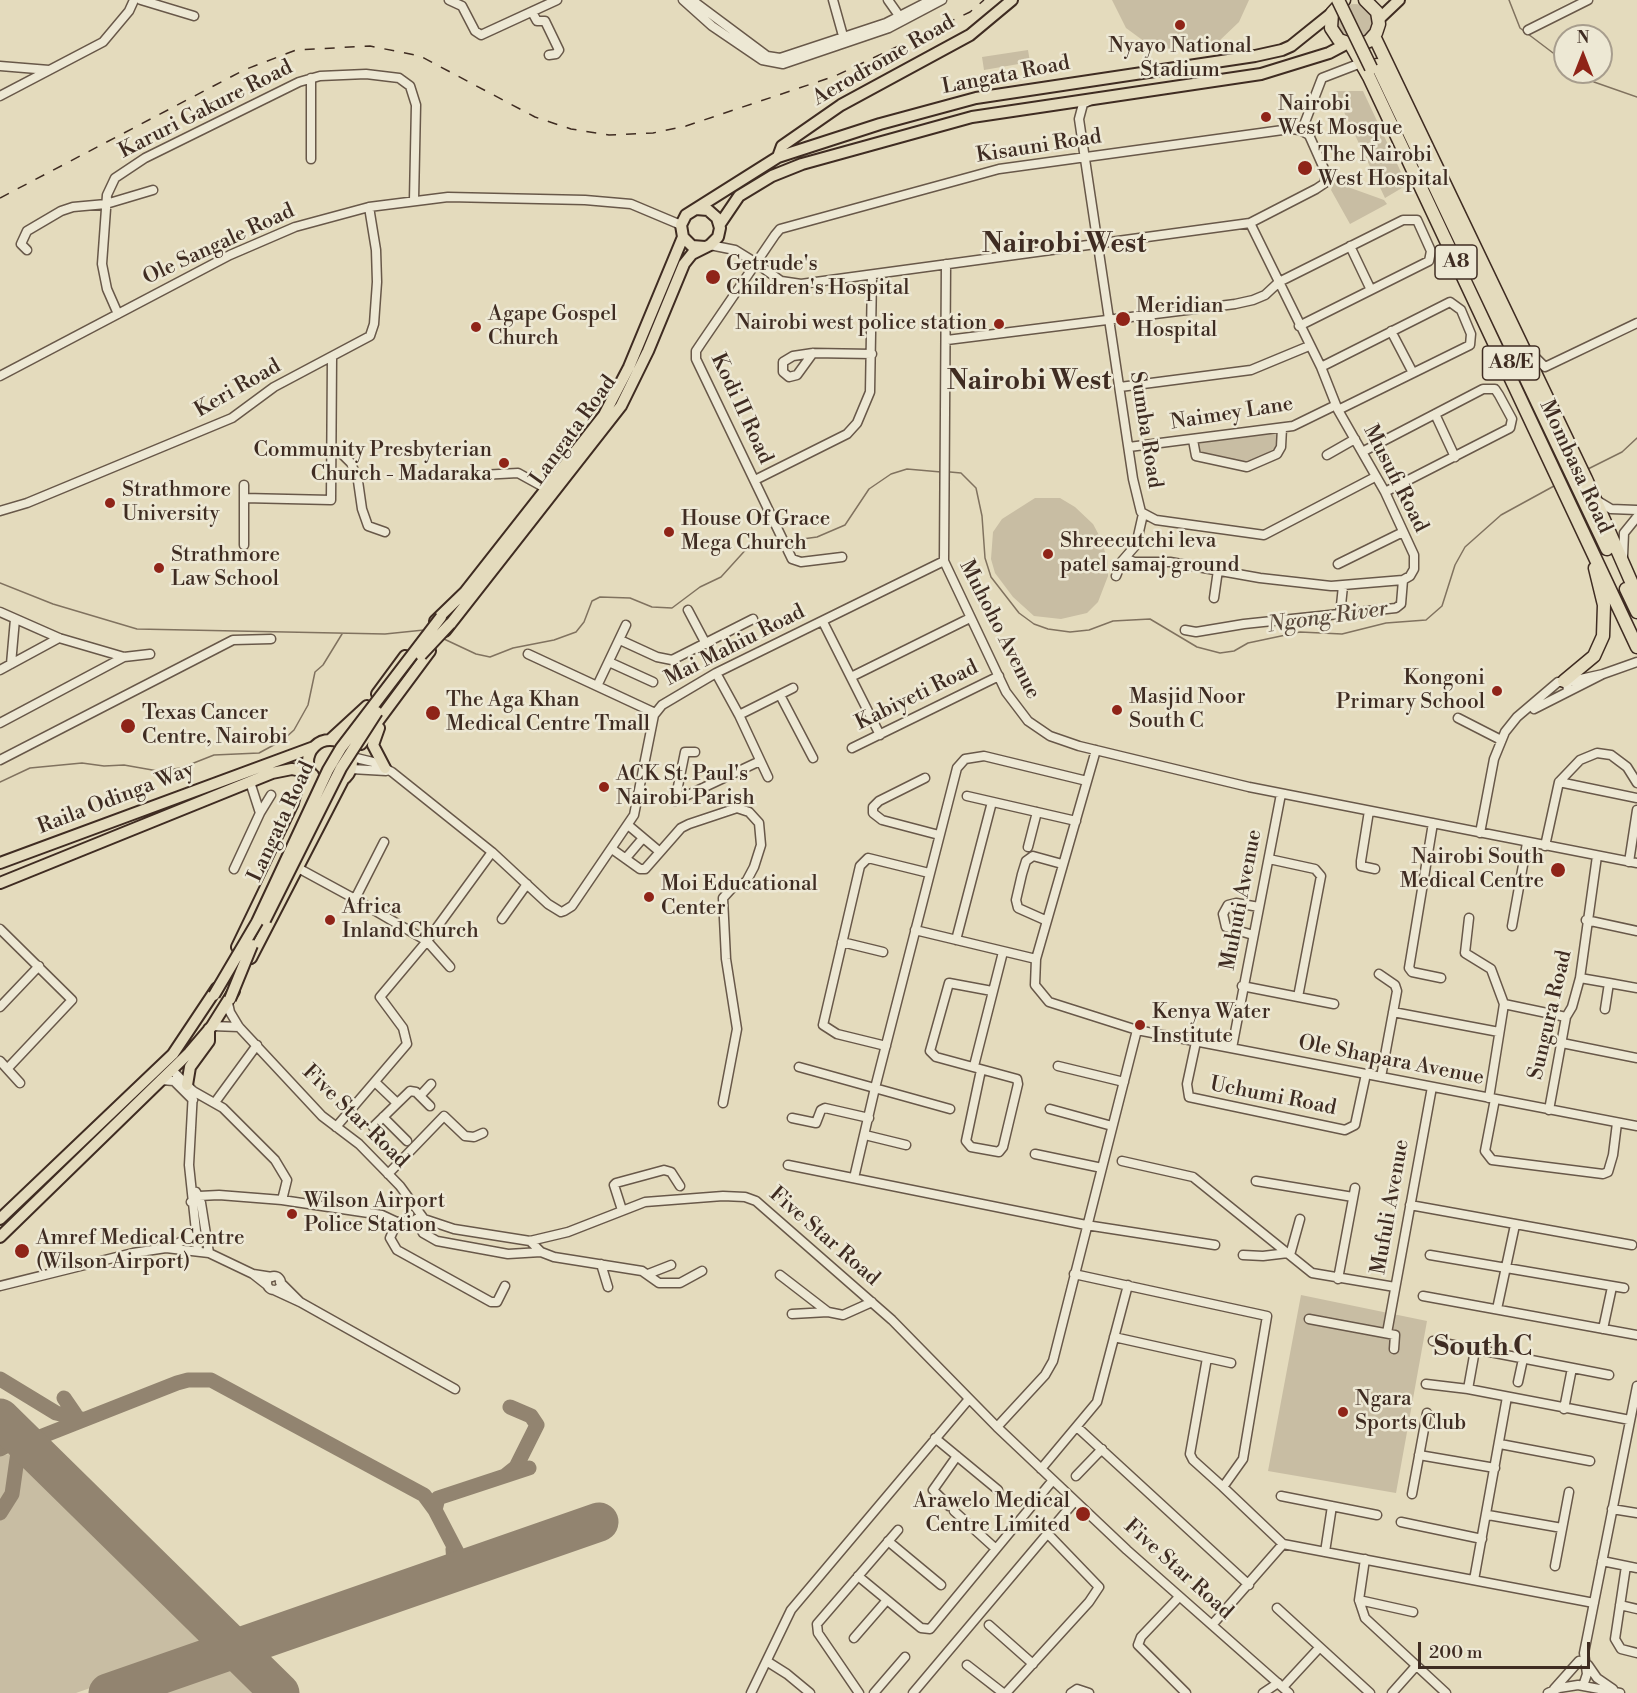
<!DOCTYPE html>
<html>
<head>
<meta charset="utf-8">
<style>
  body { margin:0 }
  #map { position:relative; width:1637px; height:1693px; overflow:hidden; background:#e4dbbd; font-family:"Libre Bodoni",serif }
  canvas { display:block }
  .north { position:absolute; left:1553px; top:24px; width:60px; height:60px; box-sizing:border-box; background:#ede8d4; border:2px solid #a79d8d; border-radius:50%; rotate:0deg; font-size:16px; font-weight:700; line-height:24px; text-align:center; color:#3f2c22 }
  .north::after { content:''; display:block; margin:auto; width:21px; height:27px; background:#8f2418; clip-path:polygon(50% 0,100% 100%,50% 72%,0 100%) }
  .scale { position:absolute; left:1418px; top:1642px; width:172px; height:27px; box-sizing:border-box; border:3px solid #3f2c22; border-top:0; padding-left:8px; font-size:18px; line-height:21px; white-space:nowrap; color:#3f2c22; -webkit-text-stroke:4px #ede8d4; paint-order:stroke }
</style>
</head>
<body>
<div id="map">
<canvas width="1637" height="1693"></canvas>
<div class="north">N</div>
<div class="scale">200 m</div>
</div>
<script>
const ctx = document.querySelector('canvas').getContext('2d');
ctx.lineJoin = 'round';
function fillPath(path, color) { ctx.fillStyle = color; ctx.fill(path, 'evenodd'); }
const toPath = rows => new Path2D(rows.map(r => 'M' + r).join(''));
function strokePath(path, color, width, dash) { ctx.strokeStyle = color; ctx.lineWidth = width; ctx.lineCap = dash ? 'butt' : 'round'; ctx.setLineDash(dash || []); ctx.stroke(path); }
function write(font, color, halo, rows, align = 'center') {
  ctx.font = font + ' "Libre Bodoni",serif'; ctx.lineWidth = 5; ctx.setLineDash([]); ctx.textBaseline = 'middle'; ctx.strokeStyle = halo; ctx.fillStyle = color; for (const [text, x, y, turn = 0] of rows) {
    ctx.save(); ctx.translate(x, y); ctx.rotate((+turn || 0) * Math.PI / 180); ctx.textAlign = isNaN(turn) ? turn : align; if (halo) ctx.strokeText(text, 0, 0); ctx.fillText(text, 0, 0); ctx.restore();
  }
}
fillPath(toPath([
  [1112,0,1249,0,1239,22,1217,43,1156,50,1126,28],
  '1337 22a18 18 0 1 1 36 0a18 18 0 1 1-36 0Z',
  [1028,50,1030,62,984,70,982,57],
  [1334,91,1363,91,1407,185,1385,198],
  [1334,182,1384,200,1387,204,1350,224,1331,190],
  [1282,428,1278,447,1244,465,1197,454,1198,444],
  [1035,498,1060,498,1075,507,1093,524,1100,537,1108,561,1108,576,1098,602,1087,613,1061,619,1034,616,1013,597,995,573,991,559,993,532,1002,519],
  [1301,1295,1427,1321,1396,1493,1268,1471],
  [14,1453,20,1457,202,1638,203,1648,76,1693,0,1693,0,1456],
  [230,1667,257,1693,153,1693]
]), '#c8bda3');
strokePath(toPath([
  [1509,0,1520,28,1524,31],
  [1528,34,1565,62],
  [1580,72,1594,82,1637,97],
  [1588,469,1622,452,1637,438],
  [950,472,961,473,976,488,982,516,985,558,991,577,1019,613,1034,624,1048,629,1070,632,1089,630,1113,621,1150,619,1197,647,1220,653,1234,651,1248,643,1300,632,1342,634,1386,623,1426,620,1442,606,1455,565,1465,547,1501,515,1554,486],
  [788,541,817,537,845,525,869,489,891,474,907,469,941,472],
  [0,583,53,604,137,629,385,634,424,630],
  [444,639,476,654,490,657,513,648,554,640,576,632,584,622,592,601,600,597,630,598,652,607,672,608,700,587,721,577,750,545,780,542],
  [0,782,30,768,82,763,104,766,124,765,158,771,181,768,214,755,259,753,283,740,294,730,308,705,315,672,323,665,342,634]
]), '#80725f', 1.5);
strokePath(toPath([
  [0,1379,56,1413,82,1419],
  [64,1398,75,1414,72,1424],
  [0,1449,12,1443,27,1450],
  [38,1456,36,1444,40,1437,177,1383,188,1380,211,1380,424,1495,435,1510,461,1560,465,1565,473,1566],
  [506,1475,516,1467,537,1425,531,1416,510,1407],
  [435,1510,438,1498,529,1468],
  [0,1513,12,1494,19,1445],
  [445,1575,454,1563,453,1549]
]), '#928470', 15);
strokePath(toPath([
  [0,1418,280,1693],
  [108,1693,599,1522]
]), '#928470', 39);
const minor = toPath([
  [141,0,194,16],
  [449,0,462,6,475,31,481,35,557,0],
  [683,0,712,26,762,60,783,64,889,28,942,0],
  [692,0,767,56,780,58,886,23,931,0],
  [833,0,845,43],
  [888,0,900,17],
  [532,12,537,21,545,21,559,50,556,54,549,55],
  [1528,30,1588,0],
  [0,66,49,70],
  [0,96,103,42,129,11,134,0],
  [1091,100,1083,104,1079,119,1133,479,1141,512,1156,520,1264,535,1375,477],
  [1302,130,1322,78,1361,63],
  [311,159,311,78],
  [710,245,735,250,756,263,781,281,801,284,1250,223,1316,189,1325,183,1325,171,1309,135,1300,130,1290,129,999,169,780,229,775,235,756,263,702,342,696,351,696,359,792,559,801,562,842,557],
  [1350,246,1371,290],
  [27,250,21,244,27,231,61,211,73,207,106,204,153,190],
  [946,264,944,561,1006,692,1028,721,1050,736,1079,746,1249,787,1637,863],
  [118,314,107,289,102,264,107,195,115,178,145,158,299,82,320,76,366,74,399,78,410,86,416,105,414,200],
  [1391,331,1413,373],
  [947,340,1235,304,1253,300,1265,295,1279,282,1403,220,1417,220,1431,251,1429,261,1299,326],
  [813,353,797,375,789,377,783,372,783,362,793,356,813,353,872,354],
  [1527,356,1535,357,1545,367,1637,323],
  [1321,367,1450,302,1461,310,1471,334,1470,345,1338,410],
  [0,376,230,255,295,227,369,207,448,197,585,200,631,204,681,225],
  [1120,387,1251,370,1309,346],
  [1435,414,1455,457],
  [1193,440,1196,456,1247,467,1277,454,1281,447,1282,428],
  [1129,447,1293,426,1336,405],
  [331,451,341,453,351,463,358,481,362,509,368,526,385,532],
  [1362,452,1483,389,1495,389,1499,395,1512,419,1510,428,1385,492],
  [1327,455,1355,439],
  [481,475,518,473,547,489],
  [755,480,847,434,857,423,870,392,872,275],
  [244,498,331,500,332,357],
  [1596,500,1611,509,1637,510],
  [0,511,27,503,232,418,274,387,370,336,374,324,377,282,376,250,369,207],
  [244,545,244,485],
  [1623,556,1624,533,1637,517],
  [1125,558,1134,562,1170,562,1260,578,1331,586,1403,580,1410,576,1414,569,1414,555,1385,492,1338,410,1321,367,1250,223],
  [1338,564,1403,532],
  [1116,576,1122,561,1136,545,1143,514],
  [1214,598,1218,570],
  [688,610,706,644],
  [0,612,59,638,124,657,150,654],
  [1340,615,1343,586],
  [823,622,880,735],
  [1185,630,1196,632,1244,624,1396,608,1401,604,1403,580],
  [620,640,657,657,672,660,753,619],
  [528,654,655,713],
  [609,662,653,682],
  [11,664,15,619],
  [0,670,59,638],
  [716,673,739,715,768,777],
  [851,677,970,618],
  [1567,682,1603,674,1637,662],
  [598,684,626,625],
  [780,695,813,758],
  [1534,709,1603,674],
  [739,715,793,688],
  [1458,718,1501,740],
  [0,723,124,657],
  [852,748,999,676],
  [1096,750,1036,959,1035,985,1049,1002,1137,1030,1637,1126],
  [695,752,685,752,675,801,760,761],
  [352,757,373,762,392,772,492,852,548,904,561,912,564,911,572,906,634,815,654,715,662,705,716,673,944,561],
  [0,760,233,640,271,639],
  [351,769,386,771],
  [925,778,879,801,873,807,873,813,882,820,939,835],
  [1559,782,1637,798],
  [967,796,1076,821],
  [1369,811,1361,861,1361,866,1375,869],
  [260,813,271,795],
  [1433,823,1409,968,1412,972,1441,978],
  [628,825,660,852],
  [1480,833,1494,759,1505,732,1517,717,1558,682,1567,682,1568,691],
  [384,842,355,899,427,941,450,967],
  [1545,846,1559,782,1580,760,1597,753,1611,755,1627,767,1637,783],
  [1028,847,1037,812],
  [612,849,640,869,645,869,681,828,689,824,737,808,749,812,759,823,761,845,754,867,746,882,733,887,723,898,726,959,737,1029,723,1103],
  [626,858,643,838],
  [1269,859,1315,869,1321,876,1298,997],
  [1629,862,1637,810],
  [298,868,355,899],
  [234,869,260,813,250,782],
  [1469,918,1465,953,1491,969,1504,1004,1489,1098],
  [502,919,527,884],
  [1045,920,1018,908,1016,900,1022,874,1026,861,1033,856,1062,864],
  [1586,920,1637,931],
  [1512,926,1527,843],
  [0,929,72,1000,8,1068],
  [915,930,1036,959],
  [1253,935,1226,927,1223,914,1228,905,1236,903,1259,907],
  [956,940,992,802],
  [842,942,883,952],
  [1379,974,1395,985,1397,991,1381,1077],
  [1580,978,1609,983,1605,1009],
  [1609,983,1637,988],
  [1242,986,1334,1004],
  [228,1003,230,1012,239,1027,322,1116,359,1144,400,1186,424,1219,454,1229,530,1241,568,1232,645,1202,723,1196,745,1197,756,1201,892,1320,997,1427,1127,1550,1289,1693],
  [1504,1004,1566,1017],
  [0,1007,39,966],
  [1393,1012,1499,1032],
  [212,1026,239,1027],
  [1196,1042,1187,1084,1189,1097,1345,1130,1355,1125,1366,1074],
  [1562,1043,1637,1058],
  [886,1046,837,1034,823,1025,860,866,868,858,929,873],
  [1232,1048,1281,794],
  [0,1061,20,1083],
  [974,1066,1003,952],
  [1058,1066,1124,1082],
  [799,1067,950,1109],
  [172,1070,193,1091,223,1108,275,1160,287,1180,282,1200],
  [981,1070,966,1141,971,1147,999,1152,1003,1147,1018,1084,1017,1079,936,1057,930,1051,949,983,992,991],
  [161,1080,174,1081,193,1100],
  [375,1082,397,1103],
  [193,1091,189,1165,198,1250],
  [420,1096,431,1084],
  [1495,1099,1485,1151,1492,1160,1603,1174,1608,1172,1613,1155,1617,1123],
  [216,1101,257,1045],
  [1050,1109,1112,1126],
  [1549,1110,1566,1017,1572,1007,1580,978,1597,856],
  [383,1117,407,1141],
  [792,1118,816,1123,821,1110,825,1108,869,1118],
  [336,1127,407,1044,403,1028,380,997,427,941,492,852],
  [373,1127,410,1091,416,1092,430,1106],
  [865,1135,906,1145],
  [1035,1154,1102,1168],
  [1122,1161,1193,1177,1312,1273,1395,1287],
  [788,1165,1086,1225,1215,1245],
  [388,1174,444,1116,465,1136,474,1137,483,1133],
  [854,1178,875,1088,957,768,965,759,984,756,1087,781],
  [1256,1181,1353,1197],
  [196,1192,201,1203,209,1253],
  [191,1202,199,1196,219,1195,282,1200,382,1215,397,1222,424,1219],
  [1410,1205,1632,1245],
  [622,1210,614,1185,616,1183,664,1170,671,1172,680,1186],
  [416,1219,423,1233,437,1241,508,1254,541,1252],
  [397,1222,390,1238,397,1250,491,1302,497,1302,505,1286],
  [530,1241,541,1252,554,1257,642,1271,659,1283,680,1283,702,1271],
  [169,1247,185,1240,195,1229],
  [1243,1255,1263,1256,1288,1253],
  [1290,1255,1300,1219],
  [1430,1255,1624,1288],
  [601,1264,608,1287],
  [648,1274,671,1265],
  [1074,1274,1267,1316,1243,1459,1223,1487,1283,1544,1594,1603],
  [780,1275,828,1312],
  '267 1283a7 7 0 1 1 14 0a7 7 0 1 1-14 0Z',
  [1338,1279,1355,1188],
  [267,1285,253,1274,272,1277],
  [0,1286,133,1253,166,1248,209,1253,253,1274],
  [274,1290,300,1302,280,1282],
  [1423,1296,1637,1335],
  [300,1302,455,1389],
  [1497,1309,1515,1225],
  [792,1314,828,1312,843,1315,872,1302],
  [1309,1319,1395,1335,1394,1349],
  [1603,1329,1612,1287],
  [1387,1333,1432,1087],
  [1114,1337,1231,1363],
  [1433,1341,1609,1375],
  [1207,1358,1190,1454,1193,1460,1223,1487],
  [1518,1382,1523,1359],
  [1426,1384,1468,1389,1630,1420],
  [1468,1389,1475,1350],
  [1564,1409,1572,1368],
  [997,1427,1045,1375,1053,1361,1137,1030],
  [1077,1427,1249,1585],
  [935,1438,998,1490],
  [1500,1444,1590,1461],
  [1419,1455,1495,1468],
  [1041,1469,1097,1402,1128,1285],
  [1076,1476,1102,1449],
  [1412,1494,1427,1413],
  [1281,1496,1377,1515],
  [949,1506,933,1490,957,1456],
  [1612,1509,1637,1513],
  [954,1511,996,1549],
  [1488,1515,1562,1528],
  [1401,1522,1482,1539],
  [888,1541,941,1585],
  [1325,1552,1332,1506],
  [1365,1559,1359,1600,1365,1618,1446,1693],
  [1602,1561,1637,1568],
  [1555,1566,1569,1492],
  [1626,1566,1615,1639,1621,1649,1637,1653],
  [858,1576,921,1628,930,1629,1053,1480],
  [1474,1580,1507,1397],
  [1179,1597,1141,1637,1138,1645,1186,1693],
  [1359,1600,1413,1612],
  [1620,1605,1637,1609],
  [1277,1608,1370,1693],
  [989,1625,1033,1664],
  [1212,1625,1283,1544],
  [854,1638,887,1600],
  [768,1662,787,1674,810,1693],
  [967,1665,1003,1693],
  [1588,1665,1597,1678,1613,1689],
  [1583,1686,1587,1674,1584,1653,1637,1386],
  [1283,1687,1319,1648],
  [1554,1689,1579,1661],
  [751,1693,791,1610,969,1399],
  [859,1693,818,1633,817,1624,898,1530],
  [874,1693,905,1657],
  [913,1693,1075,1501],
  [1006,1693,1089,1602,1099,1587,1048,1534],
  [1071,1693,1077,1689,1089,1693],
  [1263,1693,1278,1683],
  [1392,1693,1416,1666],
  [1548,1693,1559,1688,1578,1685,1620,1693]
]);
const major = toPath([
  [1379,19,1399,0],
  [778,157,782,146,841,105,970,35,1012,0],
  [720,224,739,196,772,176,802,164,972,117,1261,74,1329,53,1346,44],
  [705,247,692,246,683,237,681,225,686,215,778,157,880,124,976,98,1255,56,1282,50,1291,46,1332,13],
  [435,621,465,592,604,415,629,367,683,237],
  [445,631,621,406,648,351,684,264,692,254,710,245,718,237,720,228,717,218,708,210,696,209],
  [377,694,405,656],
  [379,728,373,745,385,768],
  [330,740,367,706],
  '308 762a22 22 0 1 1 44 0a22 22 0 1 1-44 0Z',
  [361,744,430,651],
  [0,863,314,747],
  [0,883,272,773,292,769,311,773],
  [237,947,304,808,313,775],
  [251,958,343,780],
  [187,1085,190,1067,209,1041,209,1029],
  [0,1219,173,1054,217,988],
  [0,1237,189,1053,212,1026,234,991]
]);
const highway = toPath([
  [1344,0,1332,13,1331,28,1339,40,1357,46,1369,41,1376,33,1379,24,1377,12,1365,0],
  [1374,36,1586,479,1637,595],
  [1351,45,1369,77,1637,647],
  [1377,65,1607,549],
  [1626,589,1637,612],
  [1564,681,1594,656,1603,636,1604,605,1595,568]
]);
strokePath(minor, '#685849', 11);
strokePath(major, '#3f2c22', 14);
strokePath(highway, '#3f2c22', 15);
strokePath(minor, '#ede8d4', 8);
strokePath(major, '#e4dbbd', 10);
strokePath(highway, '#e4dbbd', 12);
strokePath(toPath([
  [0,198,244,70,296,50,370,46,420,56,535,117,571,129,609,135,653,133,686,126,835,76,970,12,984,0]
]), '#3f2c22', 1.5, [10, 10]);
const majorBridge = toPath([
  [421,655,450,624],
  [265,920,341,768,377,712],
  [214,995,257,922,328,770,341,748,441,617],
  [230,999,252,945]
]);
const highwayBridge = toPath([
  [1338,0,1371,68]
]);
strokePath(majorBridge, '#3f2c22', 14, []);
strokePath(highwayBridge, '#3f2c22', 15, []);
strokePath(majorBridge, '#e4dbbd', 10);
strokePath(highwayBridge, '#e4dbbd', 12);
for (const [x, y, r, color] of [
  [1180,25,6,"#8f2418"],
  [1266,117,6,"#8f2418"],
  [1305,168,8,"#8f2418"],
  [713,277,8,"#8f2418"],
  [1123,319,8,"#8f2418"],
  [999,324,6,"#8f2418"],
  [476,327,6,"#8f2418"],
  [504,463,6,"#8f2418"],
  [110,503,6,"#8f2418"],
  [669,532,6,"#8f2418"],
  [1048,554,6,"#8f2418"],
  [159,568,6,"#8f2418"],
  [1497,691,6,"#8f2418"],
  [1117,710,6,"#8f2418"],
  [433,713,8,"#8f2418"],
  [128,726,8,"#8f2418"],
  [604,787,6,"#8f2418"],
  [1558,870,8,"#8f2418"],
  [649,897,6,"#8f2418"],
  [330,920,6,"#8f2418"],
  [1140,1025,6,"#8f2418"],
  [292,1214,6,"#8f2418"],
  [22,1251,8,"#8f2418"],
  [1343,1412,6,"#8f2418"],
  [1083,1514,8,"#8f2418"]
]) { const dot = new Path2D(); dot.arc(x, y, r, 0, 2 * Math.PI); ctx.fillStyle = color; ctx.fill(dot); strokePath(dot, '#ede8d4', 2); }
for (const [x, y, w] of [
  [1456,262,42],
  [1511,363,57]
]) { const box = new Path2D(); box.roundRect(x - w / 2, y - 17, w, 34, 4.5); ctx.fillStyle = '#ede8d4'; ctx.fill(box); strokePath(box, '#3f2c22', 1.5); }
write('bold 20px', '#3f2c22', null, [
  ["A8",1456,262],
  ["A8/E",1511,363]
]);
write('21px', '#3f2c22', '#ede8d4', [
  ["Nyayo National",1180,47,"center"],
  ["Stadium",1180,71,"center"],
  ["Nairobi",1278,105],
  ["West Mosque",1278,129],
  ["The Nairobi",1318,156],
  ["West Hospital",1318,180],
  ["Getrude's",726,265],
  ["Children's Hospital",726,289],
  ["Meridian",1136,307],
  ["Hospital",1136,331],
  ["Agape Gospel",488,315],
  ["Church",488,339],
  ["Nairobi west police station",987,324,"right"],
  ["Community Presbyterian",492,451,"right"],
  ["Church - Madaraka",492,475,"right"],
  ["Strathmore",122,491],
  ["University",122,515],
  ["House Of Grace",681,520],
  ["Mega Church",681,544],
  ["Shreecutchi leva",1060,542],
  ["patel samaj ground",1060,566],
  ["Strathmore",171,556],
  ["Law School",171,580],
  ["Kongoni",1485,679,"right"],
  ["Primary School",1485,703,"right"],
  ["Masjid Noor",1129,698],
  ["South C",1129,722],
  ["The Aga Khan",446,701],
  ["Medical Centre Tmall",446,725],
  ["Texas Cancer",142,714],
  ["Centre, Nairobi",142,738],
  ["ACK St. Paul's",616,775],
  ["Nairobi Parish",616,799],
  ["Nairobi South",1544,858,"right"],
  ["Medical Centre",1544,882,"right"],
  ["Moi Educational",661,885],
  ["Center",661,909],
  ["Africa",342,908],
  ["Inland Church",342,932],
  ["Kenya Water",1152,1013],
  ["Institute",1152,1037],
  ["Wilson Airport",304,1202],
  ["Police Station",304,1226],
  ["Amref Medical Centre",36,1239],
  ["(Wilson Airport)",36,1263],
  ["Ngara",1355,1400],
  ["Sports Club",1355,1424],
  ["Arawelo Medical",1070,1502,"right"],
  ["Centre Limited",1070,1526,"right"]
], 'left');
write('21px', '#3f2c22', '#ede8d4', [
  ["Aerodrome Road",884,61,-30],
  ["Langata Road",1006,76,-11],
  ["Karuri Gakure Road",206,110,-27],
  ["Kisauni Road",1039,147,-9],
  ["Ole Sangale Road",219,245,-25],
  ["Keri Road",238,389,-30],
  ["Kodi II Road",741,409,65],
  ["Naimey Lane",1232,414,-9],
  ["Sumba Road",1145,430,81],
  ["Langata Road",574,431,-54],
  ["Mombasa Road",1575,467,65],
  ["Musufi Road",1395,479,63],
  ["Muhoho Avenue",999,630,63],
  ["Mai Mahiu Road",735,646,-27],
  ["Kabiyeti Road",917,696,-26],
  ["Raila Odinga Way",116,799,-21],
  ["Langata Road",282,822,-65],
  ["Muhuti Avenue",1242,900,-79],
  ["Sungura Road",1551,1015,-77],
  ["Ole Shapara Avenue",1391,1061,11],
  ["Uchumi Road",1273,1097,11],
  ["Five Star Road",355,1117,44],
  ["Mufuli Avenue",1391,1207,-80],
  ["Five Star Road",824,1237,41],
  ["Five Star Road",1178,1570,42]
]);
write('italic 22px', '#5a493c', '#ede8d4', [
  ["Ngong River",1328,618,-8]
]);
write('bold 27px', '#3f2c22', '#ede8d4', [
  ["Nairobi West",1064,246],
  ["Nairobi West",1029,383],
  ["South C",1483,1349]
]);
</script>
</body>
</html>
